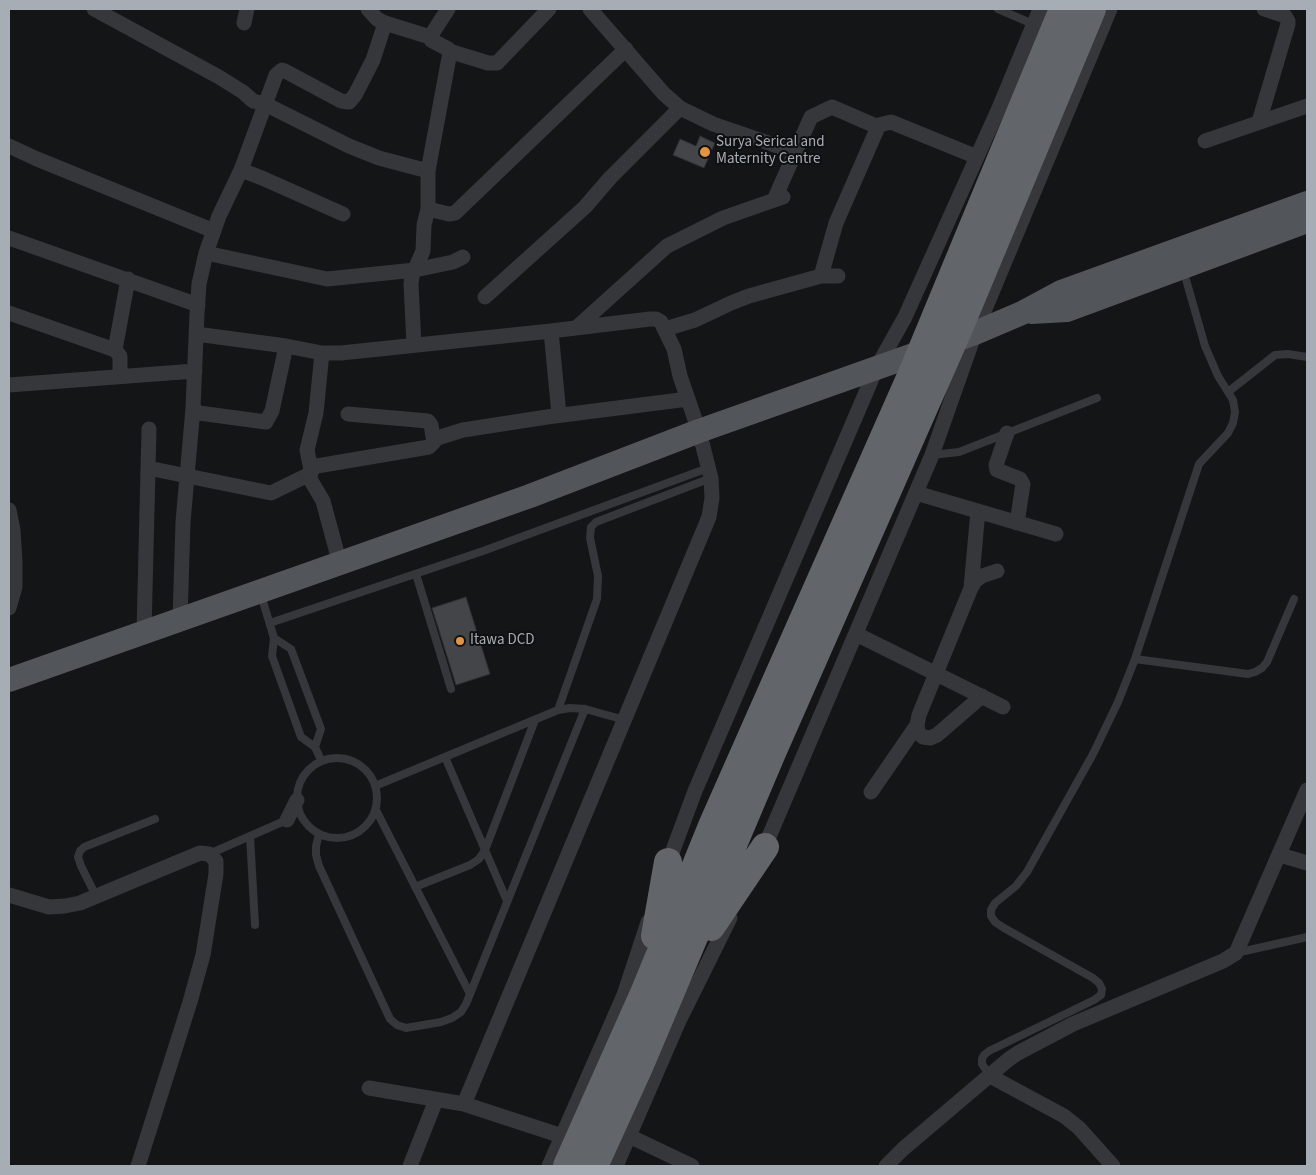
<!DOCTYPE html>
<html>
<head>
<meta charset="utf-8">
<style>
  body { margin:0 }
  #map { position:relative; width:1316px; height:1175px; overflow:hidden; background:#141516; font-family:"Source Sans 3",sans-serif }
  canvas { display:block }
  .frame { position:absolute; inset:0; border:10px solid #a7adb5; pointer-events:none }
</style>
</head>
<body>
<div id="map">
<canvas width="1316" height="1175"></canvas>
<div class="frame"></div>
</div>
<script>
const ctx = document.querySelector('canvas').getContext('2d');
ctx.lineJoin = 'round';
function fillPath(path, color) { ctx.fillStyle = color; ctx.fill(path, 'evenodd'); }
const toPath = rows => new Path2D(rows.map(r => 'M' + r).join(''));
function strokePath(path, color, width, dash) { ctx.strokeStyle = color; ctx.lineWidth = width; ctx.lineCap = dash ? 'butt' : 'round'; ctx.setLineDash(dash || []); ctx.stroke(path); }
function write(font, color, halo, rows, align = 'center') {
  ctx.font = font + ' "Source Sans 3",sans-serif'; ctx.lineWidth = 4; ctx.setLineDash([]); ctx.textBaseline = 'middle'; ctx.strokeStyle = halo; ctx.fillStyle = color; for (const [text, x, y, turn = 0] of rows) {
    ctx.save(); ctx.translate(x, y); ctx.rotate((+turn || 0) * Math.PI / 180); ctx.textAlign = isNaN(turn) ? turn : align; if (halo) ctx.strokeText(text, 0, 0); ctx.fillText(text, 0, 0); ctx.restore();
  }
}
const building = toPath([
  [700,136,715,143,704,168,673,155,680,139,696,146,700,136],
  [466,597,490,674,456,685,432,608,466,597]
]);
fillPath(building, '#434549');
strokePath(building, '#2e2f32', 1);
strokePath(toPath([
  [998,9,1033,24],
  [1228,392,1275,355,1288,354,1307,357],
  [932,455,959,452,1097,398],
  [416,574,451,689],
  [261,595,274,638,272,656,301,737,315,747,321,760],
  [270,623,483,551,708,468],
  [274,638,291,649,321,729,315,747],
  [1135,659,1248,674,1255,672,1262,668,1267,662,1294,599],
  [558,710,597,599,598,576,590,538,591,527,596,522,711,478],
  [445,757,507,901],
  '297 798a40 40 0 1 1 80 0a40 40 0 1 1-80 0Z',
  [375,786,558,710,570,708,585,709,625,720],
  [376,810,470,994],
  [319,834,316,846,316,855,319,866,390,1019,397,1025,406,1028,441,1022,452,1018,461,1012,466,1004,585,709],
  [250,836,255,925],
  [209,854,289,819],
  [415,887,470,865,479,859,485,850,535,720],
  [96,896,81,866,78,857,80,851,84,847,155,819],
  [1236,953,1307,937],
  [990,1076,982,1064,982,1059,984,1055,989,1051,1094,1000,1101,995,1102,989,1099,983,1093,978,1004,928,995,922,991,916,991,910,995,903,1016,886,1027,872,1093,754,1118,702,1135,659,1199,464,1228,433,1233,423,1235,412,1233,400,1218,376,1205,346,1183,269]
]), '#36373b', 8);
strokePath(toPath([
  [94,9,219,77,243,92,253,101,265,104,349,146,379,158,428,171],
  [368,9,377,19,385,23,430,37],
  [590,9,664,94,680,108,713,124,795,152],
  [244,23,247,9],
  [449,51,488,63,497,63,549,9],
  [1259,122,1288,24,1288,21,1285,16,1264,9],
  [875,126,891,122,977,157],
  [1205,141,1307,106],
  [9,146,37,159,214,231],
  [241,170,262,178,343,214],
  [774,200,811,117,832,107,878,127,836,223,821,276],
  [428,209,449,214,455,213,626,49],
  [9,238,198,305],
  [206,253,327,279,415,270,453,262,463,257],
  [485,297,585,207,610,178,680,108],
  [9,313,115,350,120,356,120,376],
  [576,328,667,246,723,218,783,197],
  [665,329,695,320,731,303,749,296,821,276,838,276],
  [551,331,559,415],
  [196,334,286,346,322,353,341,353,551,331,650,319,656,319,661,322,674,349,680,376,699,431,711,478,712,498,709,517,464,1104],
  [414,345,411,284,412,276,423,251,424,225,428,209,428,171,450,52,448,49,431,40,430,37,448,9],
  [115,350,128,279],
  [9,385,195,371],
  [193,408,199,413,266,422,272,411,286,346],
  [1007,433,996,465,997,470,1020,479,1023,484,1017,523],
  [434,439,463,430,547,417,688,399],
  [148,468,271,493,310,474],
  [311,470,307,450,316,413,322,353],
  [916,493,1056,534],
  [9,510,13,530,15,561,15,587,9,608],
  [340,564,323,501,310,479,311,470,317,466,429,447,434,442,431,425,428,421,348,414],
  [971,588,978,511],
  [180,620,183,522,193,408,197,314,199,284,206,253,219,216,241,170,276,75,282,70,285,71,341,101,349,102,355,95,373,60,385,23],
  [144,632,149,429],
  [856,634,1003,707],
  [982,696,937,735,930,738,923,737,918,732,917,725,919,715,971,588,975,581,982,576,997,571],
  [871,792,917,725],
  [287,820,297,800],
  [762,853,932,455,975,333,1110,9],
  [1280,855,1307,863],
  [666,869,695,791,876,369,905,317,999,108,1040,9],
  [9,895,49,907,65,906,80,903,200,853,209,854,216,861,216,874,203,955,190,1002,138,1166],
  [990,1076,1064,1116,1079,1128,1113,1166],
  [369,1088,464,1104,562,1136],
  [629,1136,692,1166],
  [410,1166,436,1100],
  [549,1166,624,995,648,922],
  [616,1166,678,1023,730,918],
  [886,1166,903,1149,1009,1059,1018,1053,1073,1024,1223,961,1236,953,1307,790]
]), '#36373b', 15);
strokePath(toPath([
  [1031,312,1067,310,1307,221],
  [9,680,530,496,699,431,975,333,1022,313,1061,292,1307,203]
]), '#52555a', 24);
strokePath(toPath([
  [711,927,765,847],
  [655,936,668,862],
  [567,1166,645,991,712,826,911,376,1063,9],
  [594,1166,639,1067,771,755,959,328,1092,9]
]), '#62666b', 28);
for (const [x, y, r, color] of [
  [705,152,6,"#e6943c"],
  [460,641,5,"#e6943c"]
]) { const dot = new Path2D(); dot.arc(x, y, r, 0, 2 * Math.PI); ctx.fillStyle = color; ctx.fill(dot); strokePath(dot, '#0f1011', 2); }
write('15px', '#a7adb5', '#0f1011', [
  ["Surya Serical and",716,143],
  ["Maternity Centre",716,160],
  ["Itawa DCD",470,641]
], 'left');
</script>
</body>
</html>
